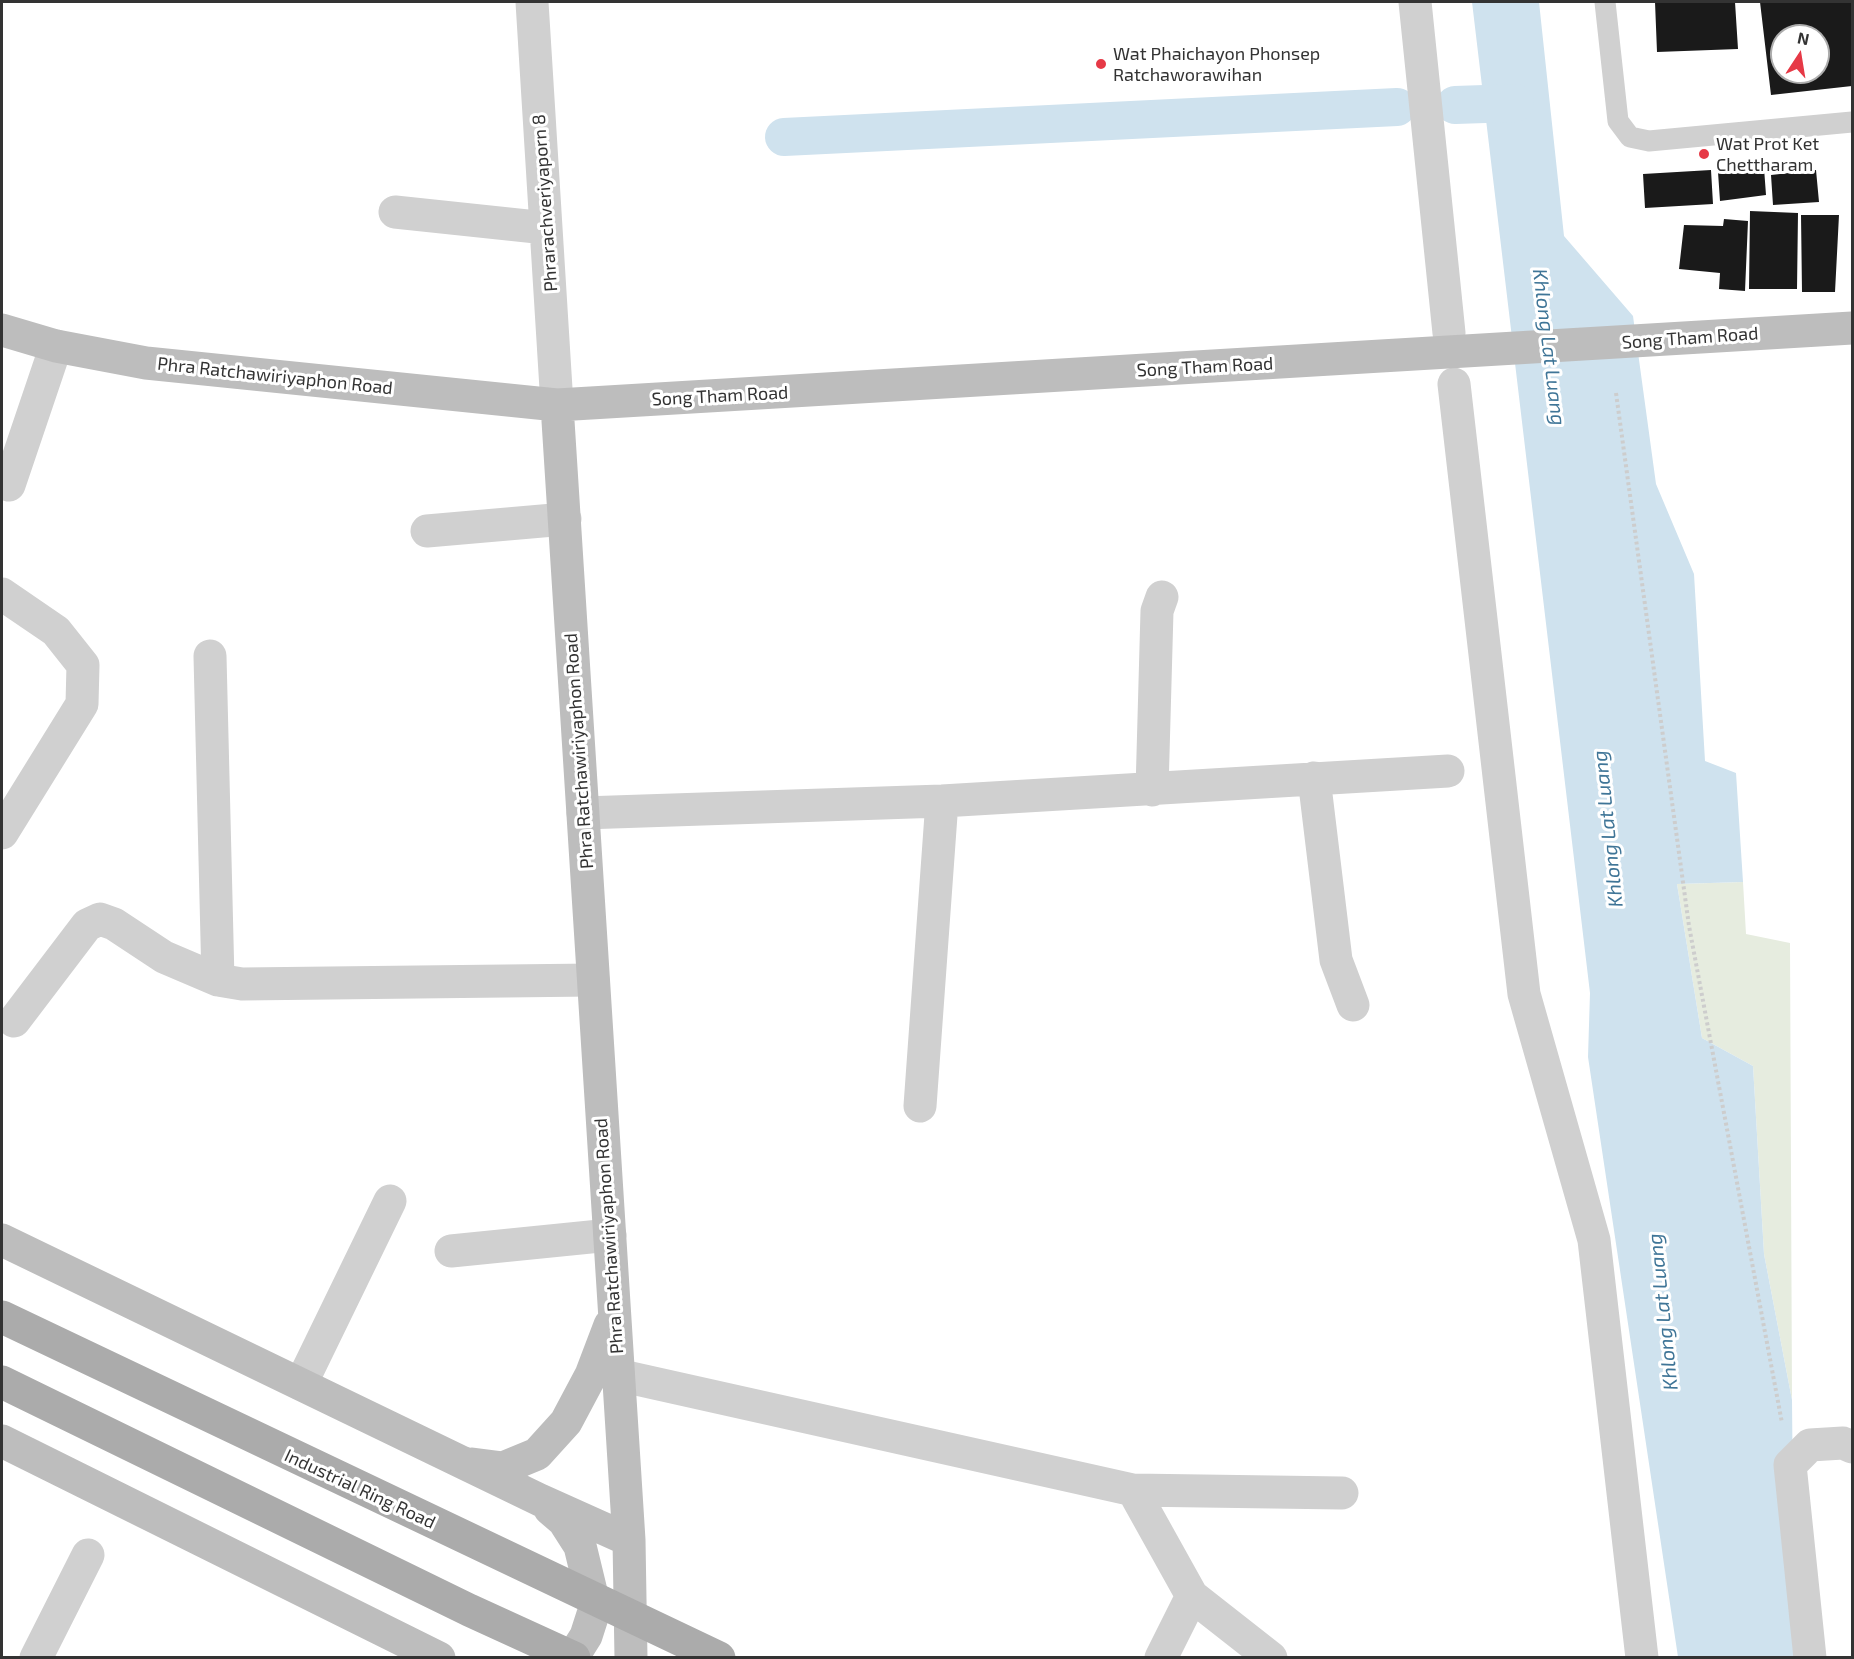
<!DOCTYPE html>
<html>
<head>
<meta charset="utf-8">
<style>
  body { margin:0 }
  #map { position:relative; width:1854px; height:1659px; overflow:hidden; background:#fff; font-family:"Exo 2",sans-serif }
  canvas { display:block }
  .frame { position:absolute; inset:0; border:3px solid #333; pointer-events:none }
  .north { position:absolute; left:1770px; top:24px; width:60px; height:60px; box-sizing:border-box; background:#fff; border:2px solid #adadad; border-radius:50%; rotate:12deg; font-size:16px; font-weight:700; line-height:24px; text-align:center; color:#333 }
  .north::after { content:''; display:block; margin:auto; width:21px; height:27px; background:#e63946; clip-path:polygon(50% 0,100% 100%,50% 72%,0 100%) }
</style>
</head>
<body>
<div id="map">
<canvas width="1854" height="1659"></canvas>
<div class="frame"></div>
<div class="north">N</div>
</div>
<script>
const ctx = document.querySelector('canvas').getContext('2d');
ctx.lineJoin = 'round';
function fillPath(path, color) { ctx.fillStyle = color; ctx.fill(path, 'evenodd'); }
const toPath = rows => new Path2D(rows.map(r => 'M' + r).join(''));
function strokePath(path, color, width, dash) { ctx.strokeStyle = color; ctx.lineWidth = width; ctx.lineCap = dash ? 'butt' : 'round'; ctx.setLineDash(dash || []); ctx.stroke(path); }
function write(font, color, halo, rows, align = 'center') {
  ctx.font = font + ' "Exo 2",sans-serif'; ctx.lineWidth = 6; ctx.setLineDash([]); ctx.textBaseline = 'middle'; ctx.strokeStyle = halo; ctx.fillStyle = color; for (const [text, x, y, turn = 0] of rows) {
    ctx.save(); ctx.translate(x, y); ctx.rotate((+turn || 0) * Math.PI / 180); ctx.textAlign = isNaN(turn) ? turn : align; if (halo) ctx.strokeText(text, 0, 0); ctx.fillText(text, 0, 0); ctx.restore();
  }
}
fillPath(toPath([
  [1743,882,1746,934,1790,943,1792,1400,1764,1254,1753,1066,1702,1038,1677,884]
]), '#e6ecdf');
fillPath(toPath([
  [1472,2,1539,2,1564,236,1633,316,1656,484,1694,574,1705,761,1736,773,1743,882,1677,884,1702,1038,1753,1066,1764,1254,1792,1400,1794,1615,1798,1657,1678,1657,1588,1057,1590,993]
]), '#cfe2ee');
strokePath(toPath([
  [1455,105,1515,103],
  [784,137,1397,107]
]), '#cfe2ee', 38);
fillPath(toPath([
  [1655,2,1735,2,1738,49,1657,52],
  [1760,2,1852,2,1852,86,1771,95],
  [1782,36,1818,36,1818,72,1782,72],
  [1764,168,1766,195,1720,201,1718,172],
  [1711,170,1713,204,1645,208,1643,174],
  [1816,170,1819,202,1773,205,1771,175],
  [1750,211,1798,213,1797,289,1749,289],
  [1801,215,1839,215,1835,292,1802,292],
  [1724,219,1748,221,1745,291,1719,289,1720,273,1679,269,1684,225,1723,226]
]), '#1a1a1a');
strokePath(toPath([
  [1616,393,1689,926,1782,1423]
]), '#cdcdcd', 4, [3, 3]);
strokePath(toPath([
  [1605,2,1618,121,1630,137,1649,141,1852,122]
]), '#d0d0d0', 21);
strokePath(toPath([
  [532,2,557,405],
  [1415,2,1449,333],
  [395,212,546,228],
  [1454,384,1524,994,1594,1240,1642,1658],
  [9,485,56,346],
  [427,531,565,519],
  [2,594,56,631,83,665,82,704,2,833],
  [210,656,218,980],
  [1314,778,1336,960,1353,1005],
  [1152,790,1157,611,1162,597],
  [583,813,942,801,1448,771],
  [14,1021,87,925,100,919,114,924,164,957,218,980,242,984,593,980],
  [920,1106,942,801],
  [451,1251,610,1235],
  [618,1375,1133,1490,1342,1493],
  [301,1384,390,1201],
  [1133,1490,1192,1596,1161,1658],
  [1192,1596,1271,1658],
  [36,1658,88,1555],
  [1810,1658,1790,1465,1810,1445,1843,1443,1852,1447]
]), '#d0d0d0', 33);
strokePath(toPath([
  [2,330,56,346,146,363,557,405,1852,328],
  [557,405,629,1540,631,1658],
  [2,1240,540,1500,629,1540],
  [2,1441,439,1658],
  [472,1464,503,1468,537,1454,566,1422,591,1375,610,1325],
  [550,1509,564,1521,580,1546,595,1608,586,1636,572,1658]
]), '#bdbdbd', 33);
strokePath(toPath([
  [2,1317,719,1658],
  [2,1382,469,1610,574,1658]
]), '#ababab', 33);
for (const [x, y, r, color] of [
  [1101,64,6,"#e63946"],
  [1704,154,6,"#e63946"]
]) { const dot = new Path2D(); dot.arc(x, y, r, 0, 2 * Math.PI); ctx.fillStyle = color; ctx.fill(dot); strokePath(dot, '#fff', 2); }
write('18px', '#333', '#fff', [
  ["Wat Phaichayon Phonsep",1113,54],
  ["Ratchaworawihan",1113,75],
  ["Wat Prot Ket",1716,144],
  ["Chettharam",1716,165]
], 'left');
write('18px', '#333', '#fff', [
  ["Phrarachveriyaporn 8",545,203,-94],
  ["Song Tham Road",1690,338,-4],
  ["Song Tham Road",1205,367,-3],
  ["Phra Ratchawiriyaphon Road",275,376,6],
  ["Song Tham Road",720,396,-3],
  ["Phra Ratchawiriyaphon Road",579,751,-94],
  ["Phra Ratchawiriyaphon Road",609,1236,-94],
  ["Industrial Ring Road",360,1489,25]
]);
write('italic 20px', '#3f7597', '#fff', [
  ["Khlong Lat Luang",1549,347,83],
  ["Khlong Lat Luang",1608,829,-96],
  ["Khlong Lat Luang",1663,1312,-96]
]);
</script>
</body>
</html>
